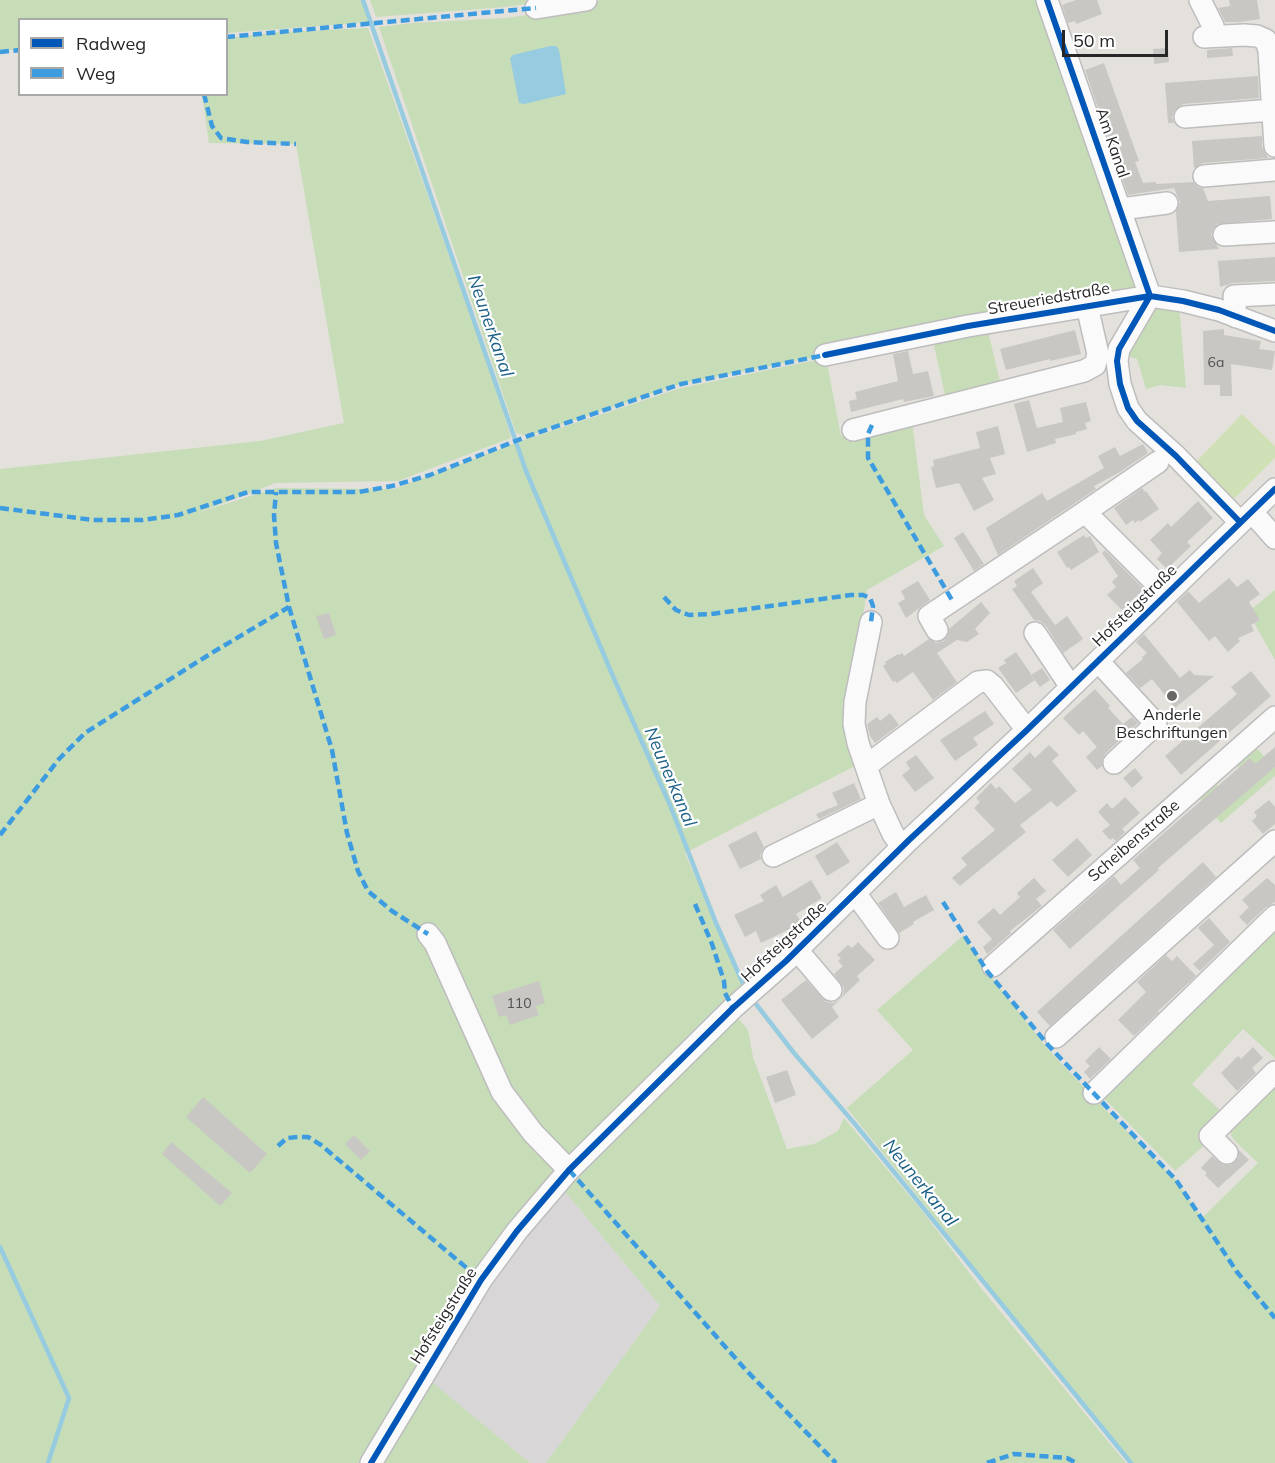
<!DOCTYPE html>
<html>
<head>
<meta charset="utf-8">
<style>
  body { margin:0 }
  #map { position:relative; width:1275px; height:1463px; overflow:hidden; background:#e4e1dc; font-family:Mulish,sans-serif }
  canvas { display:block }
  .legend { position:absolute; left:18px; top:18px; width:210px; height:78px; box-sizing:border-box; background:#fff; border:2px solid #a9a9a9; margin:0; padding:8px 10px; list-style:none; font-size:18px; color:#272727 }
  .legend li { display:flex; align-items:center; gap:12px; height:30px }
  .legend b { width:30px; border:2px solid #a9a9a9 }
  .scale { position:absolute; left:1062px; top:30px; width:106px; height:27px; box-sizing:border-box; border:3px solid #272727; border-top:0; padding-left:8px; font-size:18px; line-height:21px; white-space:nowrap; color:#272727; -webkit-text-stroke:4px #fff; paint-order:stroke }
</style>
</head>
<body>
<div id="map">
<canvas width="1275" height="1463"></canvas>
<ul class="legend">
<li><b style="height:8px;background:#0057b8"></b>Radweg</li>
<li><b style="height:8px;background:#3d9ce0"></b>Weg</li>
</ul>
<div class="scale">50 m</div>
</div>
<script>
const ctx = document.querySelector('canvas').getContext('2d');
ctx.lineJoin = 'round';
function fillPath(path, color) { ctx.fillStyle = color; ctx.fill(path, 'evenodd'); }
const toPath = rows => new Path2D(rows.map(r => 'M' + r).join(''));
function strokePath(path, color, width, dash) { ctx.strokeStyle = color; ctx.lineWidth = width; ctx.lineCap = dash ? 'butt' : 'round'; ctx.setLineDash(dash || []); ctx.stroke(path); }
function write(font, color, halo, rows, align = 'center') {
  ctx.font = font + ' Mulish,sans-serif'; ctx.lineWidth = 4.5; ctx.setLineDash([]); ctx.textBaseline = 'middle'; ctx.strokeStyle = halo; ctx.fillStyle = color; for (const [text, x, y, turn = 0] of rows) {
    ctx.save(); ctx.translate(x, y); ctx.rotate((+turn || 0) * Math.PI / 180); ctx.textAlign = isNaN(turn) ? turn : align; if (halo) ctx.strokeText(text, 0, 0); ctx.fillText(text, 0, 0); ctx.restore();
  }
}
fillPath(toPath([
  [561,1187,660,1306,546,1463,530,1463,426,1378,459,1322]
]), '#d9d6d8');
fillPath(toPath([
  [0,0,362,0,370,22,227,33,226,20,20,20,19,49,0,51],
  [370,0,556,0,506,7,376,17],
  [601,0,1048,0,1150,296,968,326,681,384,528,436,516,433,379,27,413,23,506,18,555,11],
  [368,28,498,393,511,438,398,481,276,483,197,513,276,488,394,489,521,441,681,388,826,358,841,436,912,422,924,515,944,546,867,590,847,720,859,764,685,853,744,989,734,1013,748,1030,753,1057,787,1149,814,1144,838,1131,844,1118,923,1212,980,1287,1126,1463,546,1463,660,1306,561,1187,547,1201,427,1378,530,1463,0,1463,0,469,260,441,344,423,296,144,209,143,202,95,226,94,227,38,279,32],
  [1152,304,1179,304,1186,388,1160,385,1146,389,1137,359,1123,355],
  [987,327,1001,386,946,399,932,337],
  [1275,590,1275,660,1248,612],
  [1251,742,1275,768,1275,776,1221,823,1194,792,1210,778,1218,786,1264,775,1250,759,1239,768,1232,760],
  [1275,920,1275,1058,1243,1029,1192,1084,1224,1114,1206,1144,1175,1171,1102,1096],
  [964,935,987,971,1046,1047,1094,1098,1176,1180,1202,1218,1258,1163,1234,1140,1231,1135,1230,1127,1275,1076,1275,1463,1130,1463,847,1108,913,1050,877,1010]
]), '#c7ddb8');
fillPath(toPath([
  [1242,414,1275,446,1275,458,1232,501,1194,464]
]), '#d0e0b6');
fillPath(toPath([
  [550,46,556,46,559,50,566,94,524,104,519,103,510,58,513,55]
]), '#97cbdf');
strokePath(toPath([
  [363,0,526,471,615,681,670,805,716,923,746,990],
  [752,999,794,1053,855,1124,1131,1463],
  [0,1247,69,1398,48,1463]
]), '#97cbdf', 4.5);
fillPath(toPath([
  [1076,0,1097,0,1102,14,1076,24,1075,21,1068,23,1062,5],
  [1229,0,1257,0,1260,19,1240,22,1225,22,1218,8,1230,6],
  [1168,48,1169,62,1154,64,1153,49],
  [1232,48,1233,56,1207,58,1207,50],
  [1104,63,1139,161,1135,162,1143,183,1156,182,1156,184,1193,182,1198,187,1203,188,1208,201,1270,196,1272,219,1218,224,1213,229,1211,235,1219,249,1179,252,1176,212,1180,202,1174,188,1128,195,1085,70],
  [1258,76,1259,98,1183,104,1174,111,1172,117,1174,123,1168,123,1165,83],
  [1262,136,1262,147,1268,158,1203,163,1194,168,1192,141],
  [1275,257,1275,281,1233,283,1220,287,1218,261],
  [1224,329,1224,335,1261,341,1259,349,1275,351,1272,370,1231,364,1232,396,1220,396,1220,385,1204,385,1203,331],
  [1075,330,1081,354,1050,361,1050,359,1006,370,1000,349],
  [908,351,913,374,928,371,934,396,904,402,903,399,851,412,849,401,857,399,855,392,898,381,893,354],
  [1029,400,1037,428,1063,422,1060,408,1086,402,1091,421,1085,423,1087,429,1076,432,1076,434,1055,439,1056,443,1027,452,1014,404],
  [998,426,1005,454,990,458,996,474,982,478,994,500,974,511,959,483,936,488,931,467,934,466,933,460,980,448,976,432],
  [1143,444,1148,453,1120,472,1094,486,1096,489,998,555,986,528,1042,493,1047,501,1104,468,1098,456,1115,447,1120,456],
  [1142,488,1145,492,1146,491,1159,509,1140,522,1139,520,1135,523,1133,520,1126,525,1114,508],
  [1198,501,1213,518,1187,542,1191,546,1167,569,1157,559,1162,553,1150,540,1168,523,1171,527],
  [963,532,984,564,974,571,954,538],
  [1084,535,1086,538,1090,536,1099,552,1071,570,1069,567,1067,568,1057,552],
  [1105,550,1144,589,1122,610,1107,595,1116,587,1112,582,1118,576,1102,553],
  [1033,568,1043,583,1031,592,1055,625,1067,616,1083,639,1063,653,1046,626,1040,621,1034,620,1012,589,1017,586,1014,581],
  [1229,578,1237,587,1248,579,1260,594,1249,602,1260,620,1251,625,1254,631,1238,638,1240,641,1228,652,1215,636,1209,641,1177,602,1188,591,1199,603],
  [918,581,930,600,906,618,898,603,905,599,901,591],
  [981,602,990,613,975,629,979,634,967,642,957,640,937,653,957,682,933,700,913,672,897,683,895,681,893,682,883,666,886,664,885,662,898,654,899,655,902,653,904,656,929,639,936,643,944,641,948,636,949,629],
  [329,613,336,635,324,639,316,616],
  [1144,634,1180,678,1190,670,1194,675,1214,676,1175,708,1152,679,1140,688,1126,673,1143,659,1142,657,1147,653,1136,642],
  [1016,652,1035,680,1016,693,998,668,1006,663,1004,660],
  [1042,668,1050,680,1040,687,1031,675],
  [1251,671,1271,696,1181,775,1165,756,1237,694,1231,687],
  [1095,689,1110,706,1108,708,1123,724,1132,717,1138,723,1105,754,1102,760,1102,766,1097,770,1086,757,1097,747,1083,731,1079,735,1063,718],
  [985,711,994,724,973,738,978,745,955,761,940,740],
  [890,713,899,725,875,743,870,736,867,724,877,717,880,721],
  [1049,745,1059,755,1052,761,1077,791,1057,807,1051,801,1020,825,1026,832,960,886,952,878,967,865,961,858,995,830,974,808,980,802,976,798,991,783,996,789,999,786,1015,803,1032,790,1012,769,1030,752,1035,758],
  [1275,747,1275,767,1158,868,1159,870,1070,949,1053,930,1114,876,1121,885,1140,868,1133,860,1250,758,1255,764],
  [916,755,934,778,915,792,902,775,910,769,906,762],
  [1135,768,1143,778,1132,788,1123,778],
  [854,783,861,799,819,819,816,814,838,805,832,793],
  [1125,797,1140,813,1122,829,1125,832,1116,841,1113,838,1110,840,1102,831,1110,825,1098,812,1107,803,1112,809],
  [1269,800,1275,807,1275,824,1263,834,1252,821,1257,816,1254,812],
  [756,831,764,847,760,855,761,859,740,869,728,845],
  [1077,838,1092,855,1068,877,1052,860],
  [837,842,850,862,827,876,815,856],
  [1203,862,1216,877,1050,1026,1037,1012],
  [1034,878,1046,891,1036,899,1042,906,1010,931,1011,933,987,954,983,947,992,939,977,922,994,908,1000,915,1020,897,1017,893],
  [1267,878,1275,885,1275,902,1266,907,1247,925,1239,917,1249,907,1242,900],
  [811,880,822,898,796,914,802,923,761,943,756,931,745,937,734,915,764,901,760,895,776,885,783,897],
  [896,892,904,907,926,895,934,910,913,922,914,924,899,933,878,903],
  [1209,918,1230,942,1200,971,1193,964,1214,945,1198,928,1192,933],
  [858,942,875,960,857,976,860,980,832,1007,839,1017,812,1039,781,1000,806,980,826,1002,833,1003,839,1000,843,995,844,988,834,974,843,966,838,961,841,958,837,955,848,945,852,948],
  [1166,955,1172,961,1177,956,1196,976,1158,1011,1159,1012,1134,1036,1118,1020,1146,992,1137,982],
  [539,981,545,1003,536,1006,539,1015,510,1025,506,1015,499,1017,492,996],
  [1099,1047,1111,1059,1090,1079,1084,1072,1090,1066,1085,1061],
  [1253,1047,1263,1058,1252,1068,1256,1073,1237,1091,1221,1073,1238,1056,1241,1059],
  [787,1070,796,1095,775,1103,766,1077],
  [203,1097,267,1154,250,1173,186,1117],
  [354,1135,370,1151,361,1160,345,1144],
  [171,1142,232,1193,220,1206,162,1154],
  [1239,1150,1249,1160,1218,1188,1205,1175,1207,1173,1201,1168,1212,1156,1223,1165,1231,1165,1239,1157]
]), '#c9c7c3');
const minor = toPath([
  [1047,0,1150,296],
  [1200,0,1213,26],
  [536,8,586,0],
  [1204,37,1244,35,1257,36,1266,40,1269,51,1275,146],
  [1185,117,1272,110],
  [1204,176,1275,170],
  [1121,209,1167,203],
  [1224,235,1275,232],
  [1150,296,1119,349,1117,361,1120,384,1128,408,1137,421,1176,456,1240,522],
  [1236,317,1234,296,1275,294],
  [825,355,968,326,1150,296,1183,301,1219,310,1275,331],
  [853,430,1084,371,1095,365,1098,354,1087,306],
  [1085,512,1158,462],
  [1252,512,1275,538],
  [871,622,855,702,854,724,858,743,879,804,893,834,902,847],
  [937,630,929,616,1085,512,1167,594],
  [1035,633,1071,687],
  [1098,661,1156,724,1114,763],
  [866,766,978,682,987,681,993,686,1027,730],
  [773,856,879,804],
  [855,893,888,938],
  [428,934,435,943,502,1092,533,1133,569,1170],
  [797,950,831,990],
  [993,966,1275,717],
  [1056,1037,1275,841],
  [1094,1093,1275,916],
  [1227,1153,1210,1136,1275,1072],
  [371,1463,481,1280,517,1231,569,1170,733,1008,786,961,909,840,1027,730,1275,489]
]);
strokePath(minor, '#bebdbd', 24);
strokePath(minor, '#fbfafa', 21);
strokePath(toPath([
  [226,37,536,8],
  [0,52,20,50],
  [204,94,212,126,221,138,247,142,296,144],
  [872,425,868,434,868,458,952,600],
  [0,508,93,520,143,520,178,515,248,492,359,492,392,486,430,475,528,436,681,384,825,355],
  [664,597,676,610,689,615,711,614,851,595,863,595,870,598,873,606,871,622],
  [289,607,332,750,347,833,358,871,368,891,392,911,428,934],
  [0,835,59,759,85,733,210,654,289,607,276,543,274,515,276,492],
  [943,902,987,971,1016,1006,1048,1045,1176,1180,1237,1272,1275,1318],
  [695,904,712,944,724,981,725,993,733,1008],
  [278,1146,287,1138,298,1137,308,1137,321,1145,481,1280],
  [569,1170,745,1369,836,1463],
  [987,1463,1014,1454,1067,1458,1076,1463]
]), '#3d9ce0', 4.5, [9, 4.5]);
strokePath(toPath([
  [1047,0,1150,296],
  [1150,296,1119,349,1117,361,1120,384,1128,408,1137,421,1176,456,1240,522],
  [825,355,968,326,1150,296,1183,301,1219,310,1275,331],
  [371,1463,481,1280,517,1231,569,1170,733,1008,786,961,909,840,1027,730,1275,489]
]), '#0057b8', 6);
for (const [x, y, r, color] of [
  [1172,696,6,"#696866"]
]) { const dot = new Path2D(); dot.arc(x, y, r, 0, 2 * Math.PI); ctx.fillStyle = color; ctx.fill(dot); strokePath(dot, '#fff', 2); }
write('14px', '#515150', null, [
  ["6a",1216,363],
  ["110",519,1004]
]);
write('16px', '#272727', '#fff', [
  ["Am Kanal",1112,143,71],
  ["Streueriedstraße",1049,299,-10],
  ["Hofsteigstraße",1135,606,-44],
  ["Scheibenstraße",1134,841,-41],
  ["Hofsteigstraße",784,942,-43],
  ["Hofsteigstraße",444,1316,-58]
]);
write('16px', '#272727', '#fff', [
  ["Anderle",1172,715],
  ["Beschriftungen",1172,733]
]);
write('italic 18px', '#1b5f86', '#fff', [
  ["Neunerkanal",490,326,71],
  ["Neunerkanal",670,777,67],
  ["Neunerkanal",920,1183,51]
]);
</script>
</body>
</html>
